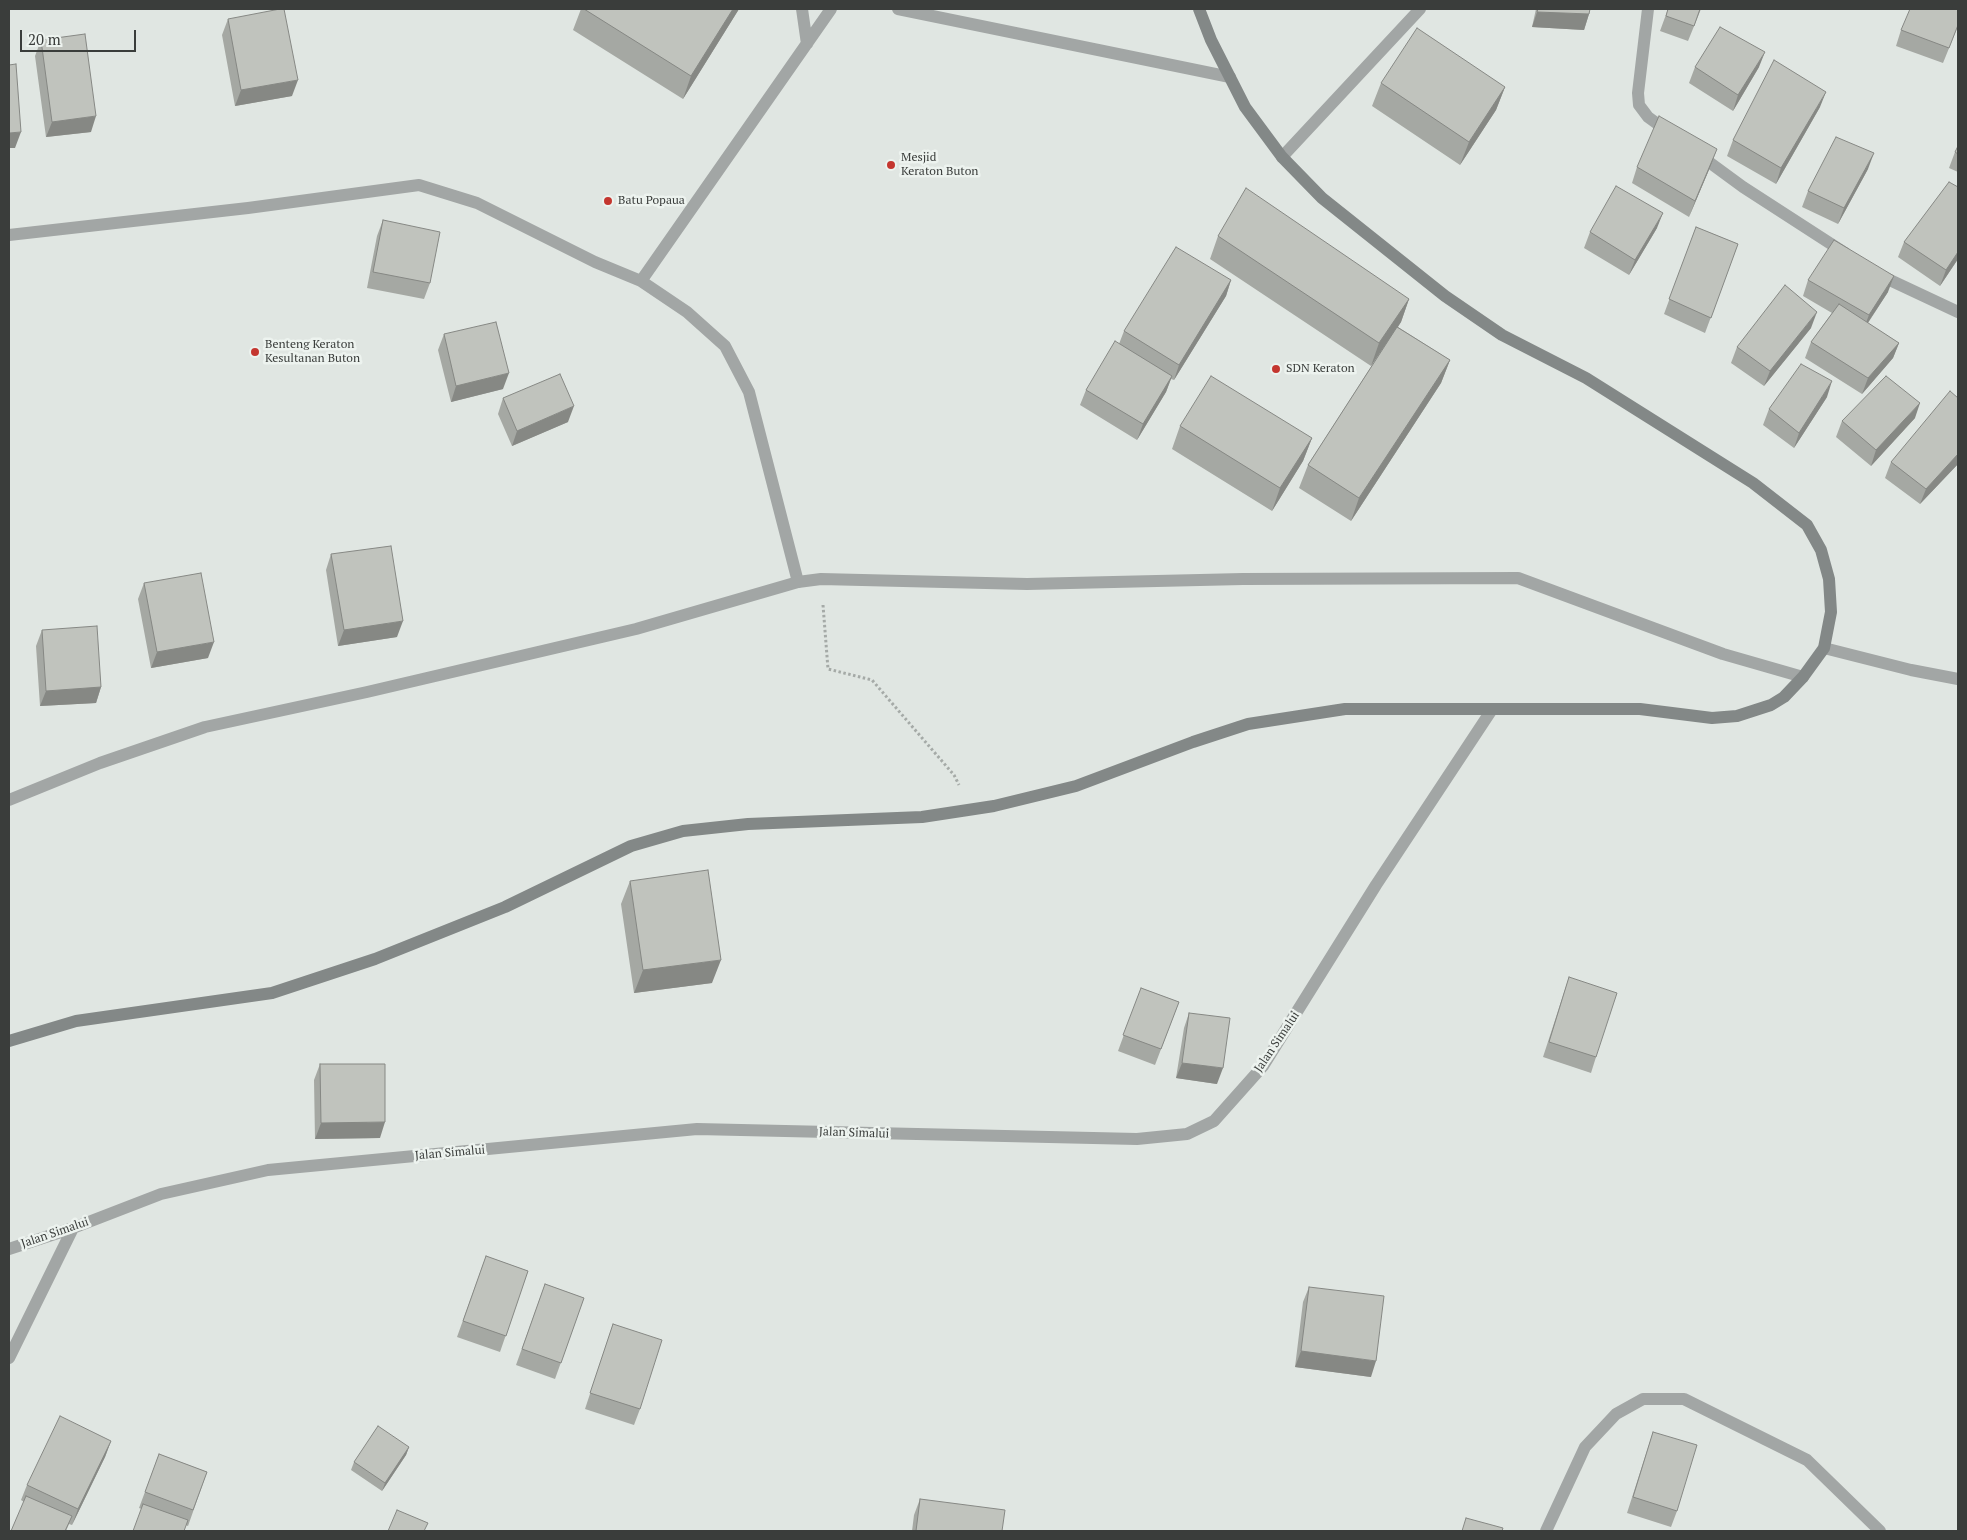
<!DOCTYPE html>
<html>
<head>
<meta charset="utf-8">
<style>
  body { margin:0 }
  #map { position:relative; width:1967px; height:1540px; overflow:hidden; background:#e0e6e2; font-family:"PT Serif",serif }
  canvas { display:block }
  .frame { position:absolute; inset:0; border:10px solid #3a3d3b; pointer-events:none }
  .scale { position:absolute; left:20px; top:30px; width:116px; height:22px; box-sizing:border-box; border:2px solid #3a3d3b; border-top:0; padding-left:6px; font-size:15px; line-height:18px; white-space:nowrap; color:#3a3d3b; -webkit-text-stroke:4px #edf3ef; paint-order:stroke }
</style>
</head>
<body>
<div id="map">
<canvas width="1967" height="1540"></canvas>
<div class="frame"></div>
<div class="scale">20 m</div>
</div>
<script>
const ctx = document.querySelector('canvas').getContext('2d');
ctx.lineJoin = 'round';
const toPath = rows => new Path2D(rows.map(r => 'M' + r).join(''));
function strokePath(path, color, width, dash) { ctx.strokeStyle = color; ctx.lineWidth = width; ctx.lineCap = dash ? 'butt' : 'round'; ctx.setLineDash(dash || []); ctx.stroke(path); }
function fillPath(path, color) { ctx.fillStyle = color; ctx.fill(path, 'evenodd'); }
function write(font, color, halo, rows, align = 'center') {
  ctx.font = font + ' "PT Serif",serif'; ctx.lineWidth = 5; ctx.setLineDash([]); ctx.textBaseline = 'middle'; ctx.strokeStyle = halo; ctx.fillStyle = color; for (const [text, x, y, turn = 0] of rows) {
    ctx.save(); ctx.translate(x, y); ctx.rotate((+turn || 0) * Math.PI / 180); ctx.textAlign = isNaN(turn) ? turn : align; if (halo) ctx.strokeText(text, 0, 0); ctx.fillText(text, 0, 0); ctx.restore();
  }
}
strokePath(toPath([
  [823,605,828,669,872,680,954,775,959,785]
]), '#a5aaa7', 3, [2.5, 2.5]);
strokePath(toPath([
  [802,9,807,44],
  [898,9,1230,77],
  [1648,9,1638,93,1639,105,1648,117,1670,133],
  [1698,154,1743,187,1845,253],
  [9,235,248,208,419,185,477,203,595,262,641,281,687,312,725,346,749,392,798,582],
  [1877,274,1958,312],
  [641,281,831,9],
  [9,1249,73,1228,161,1194,268,1170,697,1129,1137,1139,1187,1134,1214,1121,1263,1066,1376,885,1491,711],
  [9,1358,73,1228],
  [1546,1531,1585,1447,1616,1414,1643,1399,1684,1399,1807,1460,1880,1531]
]), '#a2a6a5', 12);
strokePath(toPath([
  [1282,157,1420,9],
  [1824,648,1911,670,1958,679],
  [9,800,100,763,205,727,367,692,636,629,798,582,821,579,1027,584,1243,579,1518,578,1723,654,1803,677]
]), '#a2a6a5', 12);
strokePath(toPath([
  [9,1041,76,1021,272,993,375,959,505,907,631,846,683,831,748,824,922,817,994,806,1076,786,1193,742,1248,724,1345,709,1640,709,1712,718,1737,716,1771,705,1784,697,1803,677,1824,648,1831,612,1829,579,1821,550,1807,525,1753,483,1586,378,1502,335,1445,296,1322,198,1282,157,1245,107,1211,40,1199,9]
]), '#838887', 12);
fillPath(toPath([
  [581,9,739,9,683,99,573,30],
  [1536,9,1590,9,1589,14,1584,30,1532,27],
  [1668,9,1701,9,1688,41,1660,31],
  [1958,9,1958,26,1943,63,1896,46,1901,30],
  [228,19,292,96,235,106,222,35],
  [41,40,91,132,46,137,35,56],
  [1695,67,1759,67,1733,111,1689,83],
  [1381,83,1505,87,1496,110,1460,165,1372,106],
  [1820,107,1776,184,1727,156,1733,140],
  [1958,146,1958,172,1949,168,1955,152],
  [1711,165,1689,217,1632,183,1637,167],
  [1868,169,1838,224,1802,207,1808,191],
  [1958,187,1958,259,1940,286,1898,257,1904,242],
  [383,220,430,283,424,299,367,288,377,236],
  [1696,227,1738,244,1705,333,1664,314],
  [1657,228,1629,275,1584,248,1590,232],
  [1218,236,1409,299,1401,322,1398,327,1450,360,1441,383,1351,521,1299,488,1308,465,1387,342,1371,366,1210,259],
  [1231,280,1226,296,1174,380,1171,379,1166,392,1137,440,1080,405,1086,390,1119,344,1124,331],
  [1808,280,1888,292,1868,323,1899,343,1893,358,1862,394,1805,358,1811,342,1832,313,1803,296],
  [1811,328,1764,386,1731,363,1737,347],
  [444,334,503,389,451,402,438,350],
  [1827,397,1794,448,1763,425,1769,409],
  [503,398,568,422,512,446,498,414],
  [1958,398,1958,464,1920,504,1885,478,1891,462],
  [1915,418,1871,466,1836,437,1842,421],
  [1180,426,1312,438,1303,461,1272,511,1172,449],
  [331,554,397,637,338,646,326,570],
  [144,583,208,658,151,668,138,599],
  [42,630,101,687,96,703,40,706,36,646],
  [630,881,712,983,634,993,621,904],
  [1569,977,1596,1057,1591,1073,1543,1057],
  [1141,988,1179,1002,1155,1065,1118,1051],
  [1189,1013,1217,1084,1176,1078,1184,1028],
  [320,1064,380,1138,315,1139,314,1080],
  [486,1256,528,1271,500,1352,457,1337],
  [545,1284,584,1298,555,1379,516,1365],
  [1309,1287,1371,1377,1295,1367,1303,1302],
  [613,1324,640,1409,634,1425,585,1409],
  [1653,1432,1677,1511,1671,1527,1627,1513],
  [111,1441,105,1457,72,1525,69,1524,66,1531,11,1531,24,1502,21,1500,27,1485],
  [409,1447,406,1455,382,1491,351,1470,354,1462],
  [159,1454,207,1472,188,1526,139,1508],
  [920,1499,1002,1531,912,1531,914,1515]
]), '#a5a8a3');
fillPath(toPath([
  [733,9,739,9,683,99,691,76],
  [1537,12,1589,14,1584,30,1532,27],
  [1765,52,1759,67,1733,111,1738,95],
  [298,80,292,96,235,106,241,90],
  [1505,87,1496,110,1460,165,1469,142],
  [1826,92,1820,107,1776,184,1781,168],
  [96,116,91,132,46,137,52,122],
  [21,132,15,148,9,148,9,133],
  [1717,149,1711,165,1689,217,1695,201],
  [1874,153,1868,169,1838,224,1844,208],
  [1663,213,1657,228,1629,275,1635,260],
  [1958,252,1958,259,1940,286,1946,270],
  [1894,276,1888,292,1863,330,1869,315],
  [1231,280,1226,296,1174,380,1179,365],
  [1409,299,1401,322,1371,366,1379,343],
  [1817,312,1811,328,1764,386,1770,371],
  [1899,343,1893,358,1862,394,1868,378],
  [1450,360,1441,383,1351,521,1359,498],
  [509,373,503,389,451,402,456,386],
  [1172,376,1166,392,1137,440,1143,424],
  [1832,381,1827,397,1794,448,1799,433],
  [1920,403,1915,418,1871,466,1876,450],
  [574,406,568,422,512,446,517,431],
  [1312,438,1303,461,1272,511,1280,488],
  [1958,454,1958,464,1920,504,1926,489],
  [403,621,397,637,338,646,344,630],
  [214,642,208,658,151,668,157,652],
  [101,687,96,703,40,706,46,691],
  [721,960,712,983,634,993,643,970],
  [1182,1063,1223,1068,1217,1084,1176,1078],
  [385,1122,380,1138,315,1139,321,1123],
  [1301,1351,1376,1361,1371,1377,1295,1367],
  [111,1441,105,1457,72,1525,78,1509],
  [409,1447,406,1455,382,1491,385,1483]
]), '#868884');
const building = toPath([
  [280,9,284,9,298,80,241,90,228,19,280,9],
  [584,9,733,9,691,76,584,9],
  [1538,9,1590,9,1589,14,1537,12,1538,9],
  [1668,9,1700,9,1694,26,1666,16,1668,9],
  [1910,9,1958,9,1958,25,1949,48,1901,30,1910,9],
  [1720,27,1765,52,1738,95,1695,67,1720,27],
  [1417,28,1505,87,1469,142,1381,83,1417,28],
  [85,34,96,116,52,122,41,40,85,34],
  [1774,60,1826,92,1781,168,1733,140,1774,60],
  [16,64,21,132,9,133,9,65,16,64],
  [1659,116,1717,149,1695,201,1637,167,1659,116],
  [1836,137,1874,153,1844,208,1808,191,1836,137],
  [1958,146,1958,154,1955,152,1958,146],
  [1949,182,1958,187,1958,252,1946,270,1904,242,1949,182],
  [1616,186,1663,213,1635,260,1590,232,1616,186],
  [1246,188,1409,299,1379,343,1218,236,1246,188],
  [383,220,440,232,430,283,373,272,383,220],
  [1696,227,1738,244,1711,318,1669,299,1696,227],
  [1834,240,1894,276,1869,315,1808,280,1834,240],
  [1176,247,1231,280,1179,365,1124,331,1176,247],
  [1785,285,1817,312,1770,371,1737,347,1785,285],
  [1839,304,1899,343,1868,378,1811,342,1839,304],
  [496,322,509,373,456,386,444,334,496,322],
  [1397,327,1450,360,1359,498,1308,465,1397,327],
  [1115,341,1172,376,1143,424,1086,390,1115,341],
  [1801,364,1832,381,1799,433,1769,409,1801,364],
  [560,374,574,406,517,431,503,398,560,374],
  [1211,376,1312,438,1280,488,1180,426,1211,376],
  [1886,376,1920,403,1876,450,1842,421,1886,376],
  [1950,391,1958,398,1958,454,1926,489,1891,462,1950,391],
  [391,546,403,621,344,630,331,554,391,546],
  [201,573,214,642,157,652,144,583,201,573],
  [97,626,101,687,46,691,42,630,97,626],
  [708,870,721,960,643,970,630,881,708,870],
  [1569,977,1617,993,1596,1057,1549,1042,1569,977],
  [1141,988,1179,1002,1161,1049,1123,1035,1141,988],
  [1189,1013,1230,1018,1223,1068,1182,1063,1189,1013],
  [320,1064,385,1064,385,1122,321,1123,320,1064],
  [486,1256,528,1271,506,1336,463,1321,486,1256],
  [545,1284,584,1298,561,1363,522,1349,545,1284],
  [1309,1287,1384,1296,1376,1361,1301,1351,1309,1287],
  [613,1324,662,1340,640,1409,590,1393,613,1324],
  [60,1416,111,1441,78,1509,27,1485,60,1416],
  [378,1426,409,1447,385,1483,354,1462,378,1426],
  [1653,1432,1697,1445,1677,1511,1633,1497,1653,1432],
  [159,1454,207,1472,193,1510,145,1492,159,1454],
  [26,1496,72,1516,65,1531,11,1531,26,1496],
  [920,1499,1005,1510,1002,1531,916,1531,920,1499],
  [143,1504,188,1520,184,1531,133,1531,143,1504],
  [397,1510,428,1523,424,1531,388,1531,397,1510],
  [1466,1518,1503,1528,1502,1531,1462,1531,1466,1518]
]);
fillPath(building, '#c0c3bd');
strokePath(building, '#868884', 1);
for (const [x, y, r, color] of [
  [891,165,5,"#c4362f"],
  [608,201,5,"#c4362f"],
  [255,352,5,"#c4362f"],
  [1276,369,5,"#c4362f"]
]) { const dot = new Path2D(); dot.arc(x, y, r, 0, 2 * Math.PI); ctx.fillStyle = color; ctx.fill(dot); strokePath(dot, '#edf3ef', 2); }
write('12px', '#3a3d3b', '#edf3ef', [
  ["Mesjid",901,158],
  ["Keraton Buton",901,172],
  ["Batu Popaua",618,201],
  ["Benteng Keraton",265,345],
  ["Kesultanan Buton",265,359],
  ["SDN Keraton",1286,369]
], 'left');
write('12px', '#3a3d3b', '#edf3ef', [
  ["Jalan Simalui",1277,1042,-56],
  ["Jalan Simalui",854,1133,2],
  ["Jalan Simalui",450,1153,-5],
  ["Jalan Simalui",55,1233,-19]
]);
</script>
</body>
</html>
